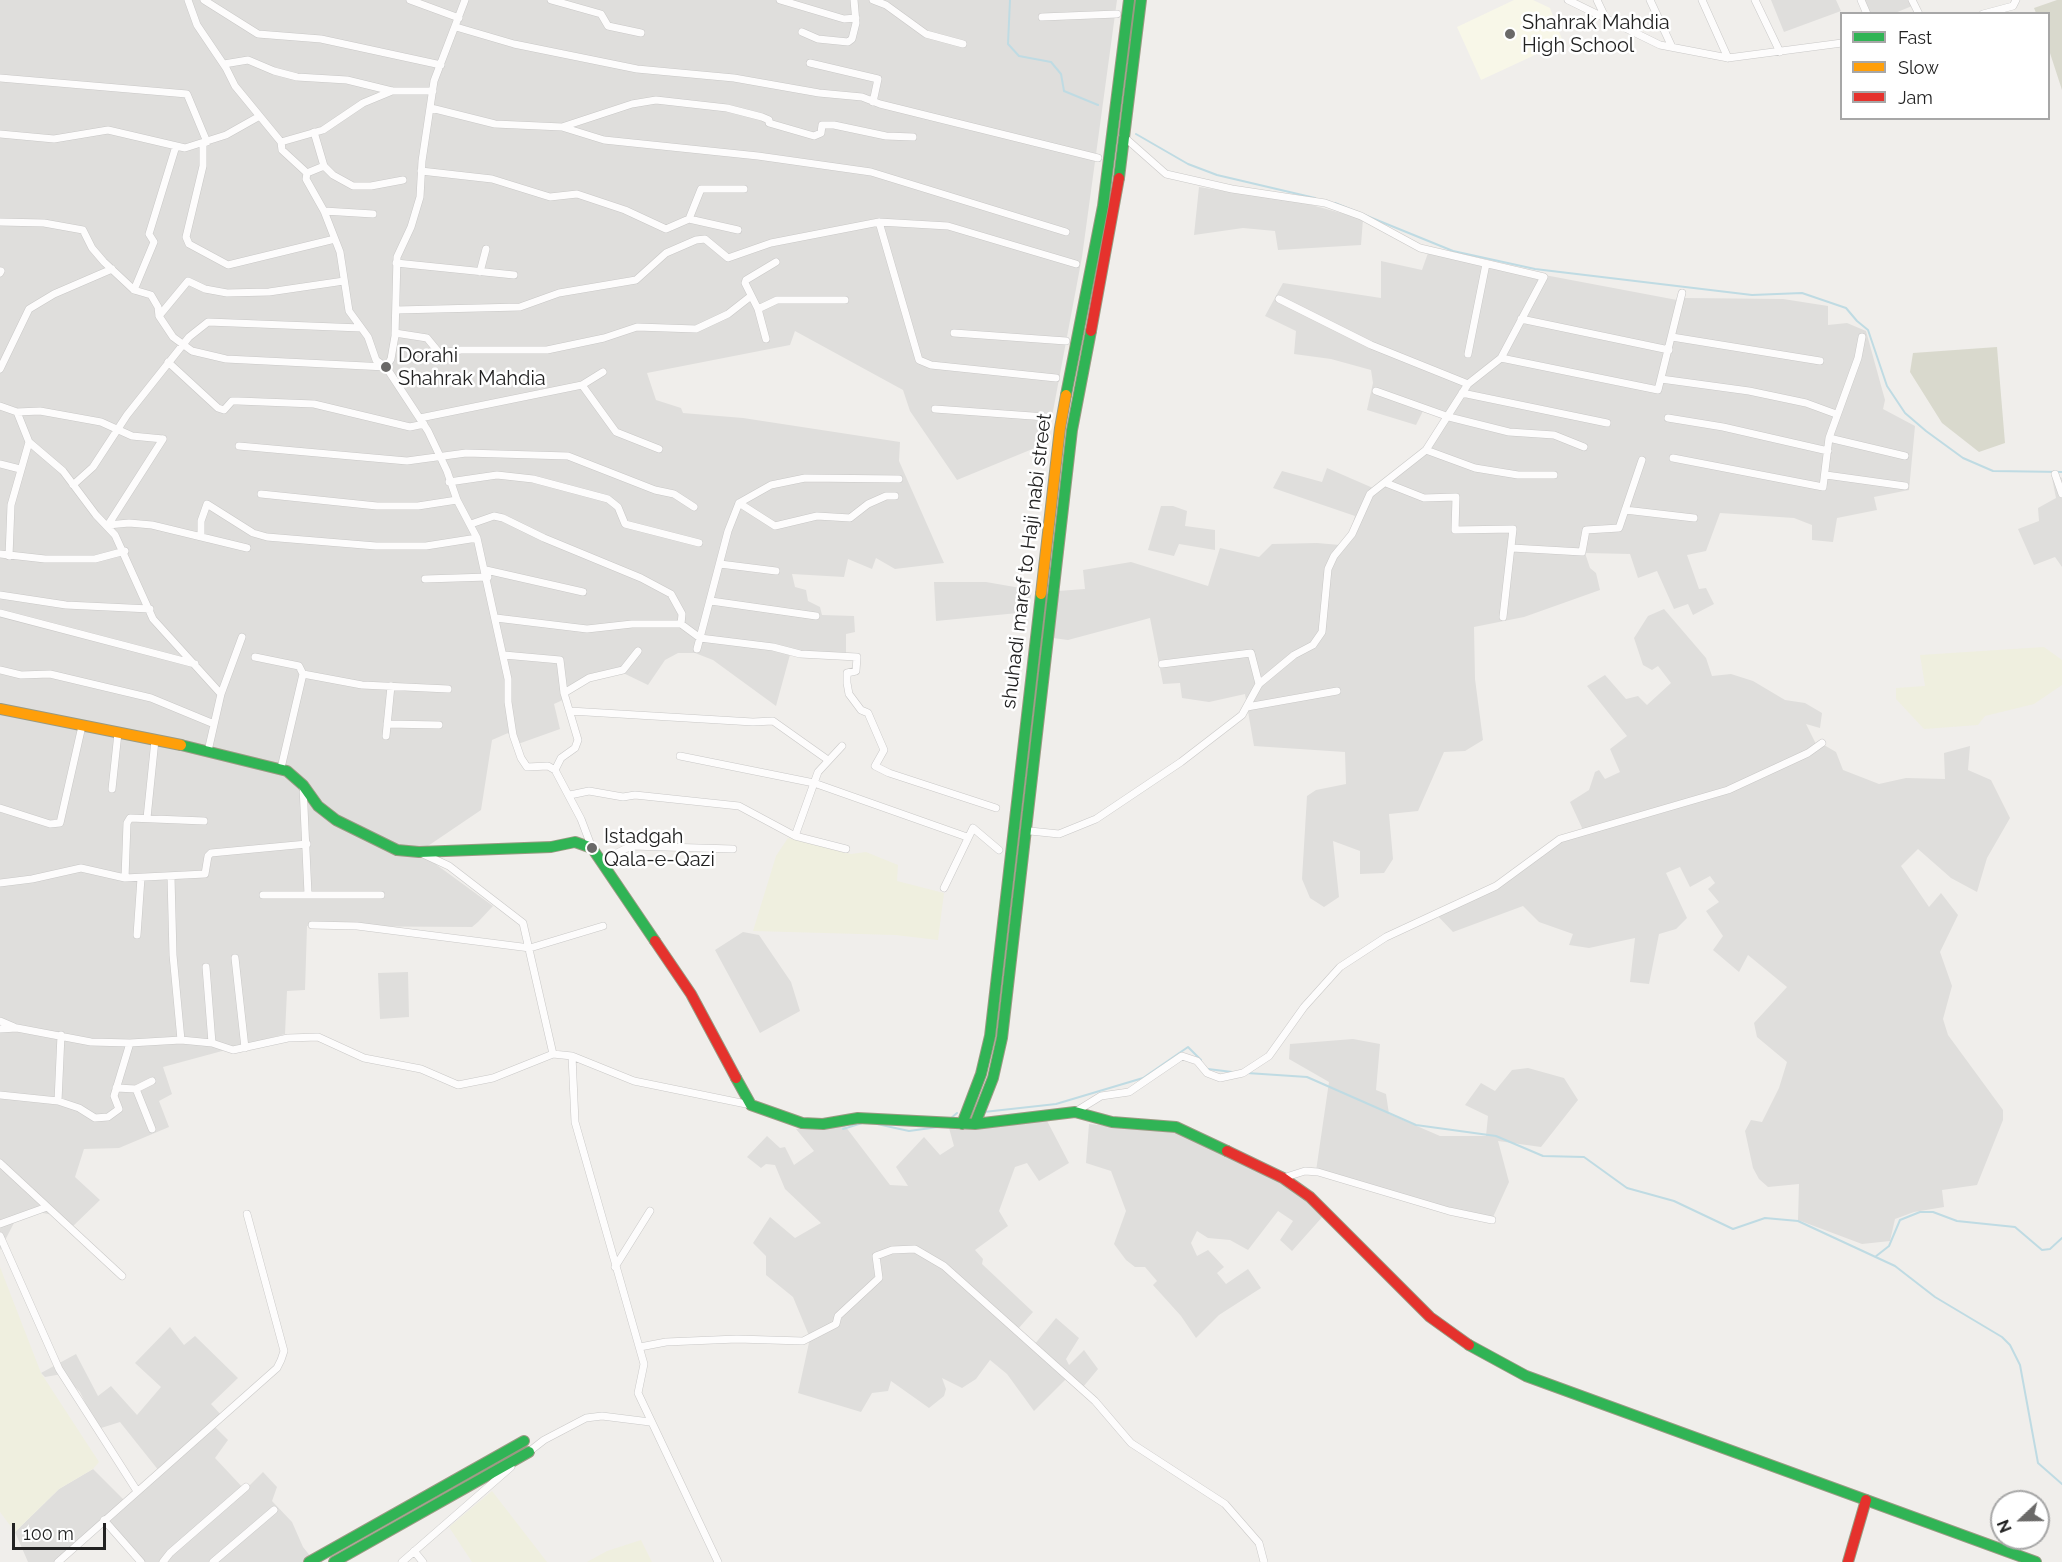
<!DOCTYPE html>
<html>
<head>
<meta charset="utf-8">
<style>
  body { margin:0 }
  #map { position:relative; width:2062px; height:1562px; overflow:hidden; background:#f0eeeb; font-family:Raleway,sans-serif }
  canvas { display:block }
  .legend { position:absolute; left:1840px; top:12px; width:210px; height:108px; box-sizing:border-box; background:#fff; border:2px solid #a7a7a7; margin:0; padding:8px 10px; list-style:none; font-size:18px; color:#222 }
  .legend li { display:flex; align-items:center; gap:12px; height:30px }
  .legend b { width:30px; border:2px solid #a7a7a7 }
  .north { position:absolute; left:1990px; top:1490px; width:60px; height:60px; box-sizing:border-box; background:#fff; border:2px solid #a7a7a7; border-radius:50%; rotate:248deg; font-size:16px; font-weight:700; line-height:24px; text-align:center; color:#222 }
  .north::after { content:''; display:block; margin:auto; width:21px; height:27px; background:#6a6968; clip-path:polygon(50% 0,100% 100%,50% 72%,0 100%) }
  .scale { position:absolute; left:12px; top:1523px; width:94px; height:27px; box-sizing:border-box; border:3px solid #222; border-top:0; padding-left:8px; font-size:18px; line-height:21px; white-space:nowrap; color:#222; -webkit-text-stroke:4px #fff; paint-order:stroke }
</style>
</head>
<body>
<div id="map">
<canvas width="2062" height="1562"></canvas>
<ul class="legend">
<li><b style="height:8px;background:#30b455"></b>Fast</li>
<li><b style="height:8px;background:#ff9f0a"></b>Slow</li>
<li><b style="height:8px;background:#e5322d"></b>Jam</li>
</ul>
<div class="north">N</div>
<div class="scale">100 m</div>
</div>
<script>
const ctx = document.querySelector('canvas').getContext('2d');
ctx.lineJoin = 'round';
function fillPath(path, color) { ctx.fillStyle = color; ctx.fill(path, 'evenodd'); }
const toPath = rows => new Path2D(rows.map(r => 'M' + r).join(''));
function strokePath(path, color, width, dash) { ctx.strokeStyle = color; ctx.lineWidth = width; ctx.lineCap = dash ? 'butt' : 'round'; ctx.setLineDash(dash || []); ctx.stroke(path); }
function write(font, color, halo, rows, align = 'center') {
  ctx.font = font + ' Raleway,sans-serif'; ctx.lineWidth = 5; ctx.setLineDash([]); ctx.textBaseline = 'middle'; ctx.strokeStyle = halo; ctx.fillStyle = color; for (const [text, x, y, turn = 0] of rows) {
    ctx.save(); ctx.translate(x, y); ctx.rotate((+turn || 0) * Math.PI / 180); ctx.textAlign = isNaN(turn) ? turn : align; if (halo) ctx.strokeText(text, 0, 0); ctx.fillText(text, 0, 0); ctx.restore();
  }
}
fillPath(toPath([
  [0,0,1117,0,1082,257,1047,443,957,480,910,411,903,390,795,331,790,345,647,373,656,400,681,408,683,413,743,418,900,442,899,461,944,563,895,569,876,558,872,569,848,559,844,577,792,574,795,587,806,590,808,601,820,607,822,615,854,616,855,632,846,634,846,655,791,651,776,706,713,660,695,653,678,653,665,660,648,685,619,671,591,678,566,693,565,699,554,704,560,729,518,744,508,733,492,740,481,810,419,852,493,906,478,922,472,927,307,926,305,990,287,991,285,1034,163,1067,172,1094,159,1101,169,1127,119,1148,84,1149,75,1177,100,1200,71,1228,58,1216,38,1212,16,1219,0,1250],
  [1771,0,1836,0,1841,11,1784,32],
  [1861,0,1910,0,1912,6,1895,13,1867,13],
  [1199,187,1308,204,1363,219,1361,245,1278,250,1275,231,1243,228,1194,235],
  [1428,253,1677,300,1685,298,1783,299,1828,306,1828,325,1847,323,1866,331,1885,400,1883,409,1915,426,1909,490,1874,497,1877,510,1837,518,1833,542,1812,540,1812,525,1794,518,1720,513,1706,551,1687,555,1699,589,1706,588,1714,604,1693,615,1688,604,1674,609,1657,571,1638,578,1630,554,1585,553,1590,568,1596,573,1600,590,1524,617,1474,627,1475,679,1483,740,1465,751,1444,752,1418,811,1389,814,1393,859,1384,873,1360,874,1360,851,1333,841,1339,897,1324,907,1310,898,1302,879,1307,796,1316,790,1346,784,1345,752,1254,746,1245,694,1209,702,1182,698,1180,683,1163,684,1150,618,1068,640,1053,638,1058,591,1085,589,1083,570,1131,562,1208,586,1220,548,1259,557,1272,544,1317,543,1340,545,1350,532,1355,516,1273,488,1282,471,1322,482,1327,468,1373,488,1421,452,1447,418,1424,409,1416,425,1367,410,1373,383,1371,370,1331,359,1294,354,1296,331,1265,316,1283,283,1381,298,1381,261,1422,270],
  [2051,473,2062,478,2062,567,2055,557,2034,565,2018,529,2039,521,2038,508,2056,498],
  [1161,506,1173,506,1187,511,1185,526,1215,530,1215,550,1179,544,1174,556,1148,550],
  [934,582,986,582,1032,590,1028,612,936,621],
  [1664,609,1706,658,1712,676,1731,674,1753,681,1785,700,1805,703,1822,713,1820,728,1806,724,1817,746,1824,745,1836,752,1843,770,1879,784,1906,778,1945,779,1944,753,1970,746,1968,770,1991,780,2010,818,1987,858,1977,892,1951,878,1918,849,1901,866,1929,907,1941,893,1958,915,1940,952,1952,986,1943,1019,1948,1035,2003,1110,2003,1120,1977,1185,1942,1190,1944,1207,1914,1212,1895,1219,1890,1241,1862,1244,1798,1220,1799,1184,1768,1187,1759,1179,1753,1168,1745,1131,1751,1120,1762,1122,1779,1088,1787,1062,1757,1037,1754,1023,1787,987,1748,955,1739,972,1713,950,1723,936,1706,911,1719,902,1708,889,1715,883,1710,876,1690,887,1680,867,1666,873,1687,918,1676,929,1659,934,1649,984,1630,982,1635,938,1589,948,1569,945,1573,934,1539,922,1523,906,1453,932,1434,912,1501,884,1563,839,1583,830,1570,802,1589,790,1595,772,1599,770,1605,779,1620,772,1610,749,1627,736,1587,686,1605,675,1626,699,1638,696,1647,705,1671,683,1658,666,1652,670,1643,665,1634,638,1648,616],
  [743,932,759,935,791,982,800,1011,760,1033,715,950],
  [408,972,409,1017,380,1019,378,973],
  [1353,1039,1380,1044,1376,1090,1386,1094,1389,1114,1440,1136,1486,1136,1488,1116,1465,1105,1481,1083,1495,1091,1512,1070,1528,1068,1564,1078,1578,1100,1541,1147,1498,1141,1509,1182,1493,1217,1448,1214,1316,1171,1329,1082,1289,1059,1290,1044],
  [1045,1117,1069,1163,1039,1181,1027,1163,1015,1167,999,1211,1008,1226,975,1250,983,1259,982,1264,1033,1312,1018,1329,1034,1345,1056,1318,1079,1338,1066,1359,1069,1365,1084,1350,1098,1369,1083,1387,1069,1376,1034,1411,1007,1374,990,1360,976,1379,962,1388,942,1378,946,1389,944,1396,929,1408,891,1381,888,1391,872,1393,861,1412,798,1393,810,1338,793,1297,766,1275,766,1256,753,1243,770,1217,795,1238,821,1223,785,1189,775,1165,766,1164,761,1168,747,1157,767,1136,780,1148,785,1147,794,1165,814,1151,796,1129,842,1122,890,1185,908,1186,896,1167,924,1137,940,1155,954,1146,949,1128],
  [1089,1124,1178,1133,1283,1178,1324,1215,1292,1251,1280,1240,1293,1221,1278,1211,1248,1250,1230,1240,1208,1238,1197,1231,1191,1243,1197,1256,1208,1250,1224,1267,1217,1273,1226,1284,1248,1269,1261,1288,1219,1315,1196,1338,1181,1316,1153,1285,1157,1281,1145,1267,1135,1267,1126,1260,1114,1244,1126,1211,1111,1171,1086,1163],
  [170,1327,184,1345,195,1336,238,1378,211,1404,223,1417,212,1424,228,1440,215,1458,245,1490,263,1472,277,1487,272,1501,292,1522,303,1547,315,1562,142,1562,108,1521,61,1562,28,1562,15,1532,59,1489,93,1469,125,1501,159,1471,120,1422,98,1429,80,1392,62,1374,45,1377,41,1373,76,1354,98,1396,111,1386,137,1415,161,1387,135,1363]
]), '#dfdedc');
fillPath(toPath([
  [1514,0,1533,0,1550,8,1563,42,1481,80,1457,27]
]), '#f8f7e8');
fillPath(toPath([
  [2057,0,2062,0,2062,90,2049,50,2048,14,2036,13,2034,8],
  [1997,347,2005,443,1979,452,1942,423,1910,372,1913,353]
]), '#d9d9cd');
fillPath(toPath([
  [2044,647,2062,660,2062,685,2034,704,1985,716,1978,725,1924,729,1896,699,1896,688,1925,686,1920,655],
  [788,838,851,854,866,852,898,865,897,881,944,893,938,940,895,935,753,931,776,856],
  [0,1267,41,1373,99,1462,93,1469,59,1489,15,1532,0,1512],
  [492,1491,547,1562,472,1562,449,1527],
  [641,1540,652,1562,587,1562,607,1551]
]), '#efefdf');
strokePath(toPath([
  [1010,0,1008,44,1019,56,1051,62,1061,74,1064,91,1098,105],
  [1136,134,1188,164,1217,175,1315,198],
  [1335,203,1453,251,1535,269,1752,295,1802,293,1846,308,1857,321,1868,330,1887,386,1905,413,1926,431,1963,458,1993,471,2062,472],
  [1208,1069,1232,1072],
  [1247,1073,1307,1077,1416,1125,1496,1136,1543,1156,1584,1157,1627,1188,1674,1201,1733,1229,1765,1218,1798,1221,1895,1266,1935,1297,2002,1337,2010,1345,2020,1365,2038,1463,2062,1484],
  [984,1112,1056,1104,1143,1078,1188,1047,1201,1060],
  [950,1119,957,1113],
  [877,1124,909,1131,938,1127],
  [843,1129,862,1123],
  [1875,1257,1889,1246,1900,1220,1920,1212,1933,1212,1957,1221,2015,1227,2042,1250,2050,1249,2062,1238]
]), '#bfdbe3', 2);
const street = toPath([
  [188,0,197,25,226,68,235,86,281,142,282,150,307,173,306,179,324,211,340,252,349,311,368,337,376,360,386,367,428,431,447,471,457,500,477,538,508,679,508,702,513,735,521,758,527,767,548,766,555,770,581,819,592,848],
  [204,0,258,34,321,39,441,65],
  [410,0,459,18],
  [551,0,601,14,608,26,641,33],
  [780,0,844,19,856,18],
  [873,0,886,5,926,34,963,44],
  [1568,0,1660,45,1728,58,1842,43],
  [1597,0,1606,19],
  [1650,0,1672,47],
  [1702,0,1728,58],
  [1755,0,1780,52],
  [1861,0,1867,14],
  [1912,0,1919,14],
  [1983,14,2013,6,2016,0],
  [1042,17,1117,14],
  [456,27,514,44,637,69,734,78,819,93,862,97,880,104,1098,158],
  [802,32,818,39,848,42,852,39,856,23,854,0],
  [810,63,878,79,873,102],
  [224,64,248,60,274,71,297,77,347,80,392,91,433,91],
  [0,78,187,94,207,142],
  [431,108,495,124,562,127,604,140,758,156,871,172,1066,232],
  [562,127,632,104,656,100,727,108,762,117,769,120,769,123,814,136,821,133,822,125,834,125,886,136,913,137],
  [314,132,324,166,333,175,353,186,371,186,403,180],
  [0,134,54,139,108,130,185,148,226,135,258,117],
  [281,142,323,130,363,103,392,91],
  [203,143,203,166,186,237,189,244,228,265,335,239],
  [421,171,492,179,550,197,577,194,625,210,666,229,689,219,701,189,744,189],
  [307,173,324,166],
  [324,211,373,214],
  [689,219,738,230],
  [0,222,44,223,83,230,92,248,104,262,134,290,151,295,158,307,159,316,173,337,192,351,226,359,386,367,391,359,395,336,397,257,411,227,420,197,422,161,434,81,465,0],
  [879,222,919,360,931,365,1056,378],
  [396,263,514,275],
  [480,272,486,249],
  [0,273,1,271],
  [134,290,154,242,149,234,176,146],
  [1279,299,1371,345,1468,384],
  [758,309,777,300,845,300],
  [397,310,520,307,559,293,636,280,666,253,696,240,705,239,728,258,771,243,879,222,948,226,1076,264],
  [159,316,188,281,205,289,227,293,269,292,344,281],
  [1521,319,1669,350],
  [395,333,427,338,441,355],
  [954,333,1066,341],
  [1672,337,1820,361],
  [766,339,758,309,745,283,746,280,776,262],
  [441,353,461,350,547,350,604,338,637,327,696,329,728,314,751,296],
  [1468,354,1486,264],
  [1501,358,1658,390,1682,293],
  [168,362,218,408,224,410,232,401,238,401,314,404,410,427,424,424],
  [0,369,29,309,54,294,112,269],
  [1661,379,1749,391,1806,403,1836,414],
  [582,385,616,432,659,449],
  [1376,391,1449,417,1509,432,1554,435,1584,447],
  [1462,393,1607,423],
  [0,406,17,412,40,411,101,422,132,436,163,439],
  [935,409,1046,417],
  [17,412,29,442,63,471,96,515,115,535,153,619,221,694,208,751],
  [420,418,582,385,603,372],
  [1668,418,1723,427,1828,451],
  [1829,438,1905,456],
  [239,446,407,461,466,453,568,456,655,490,674,494,694,507],
  [1426,450,1475,468,1518,475,1554,475],
  [1673,458,1823,487,1829,438,1858,358,1862,337],
  [0,464,20,469],
  [2055,474,2062,494],
  [1826,475,1905,486],
  [449,482,497,475,533,479,608,499,618,507,625,524,699,543],
  [1386,483,1424,498,1456,497,1455,530,1513,529,1503,617],
  [73,485,93,467,127,415,189,337,208,322,361,328],
  [261,494,377,506,418,506,457,500],
  [739,503,775,526,817,516,850,518,868,504,886,496,895,496],
  [1625,510,1694,518],
  [471,524,494,516,503,518,544,538,641,578,671,594,682,614,681,624],
  [108,525,129,523,152,525,247,548],
  [108,525,163,439],
  [201,534,201,521,207,504,253,533,267,537,376,546,426,546,477,538],
  [1512,548,1582,552,1586,530,1619,528,1642,460],
  [0,554,45,559,95,559,125,551],
  [9,556,11,505,29,442],
  [720,564,776,571],
  [486,570,583,592],
  [425,579,488,577],
  [0,595,66,605,150,609],
  [711,601,816,616],
  [0,613,195,664],
  [496,618,587,629,632,624,681,624,700,638,773,647,800,654,857,657,856,671,847,673,847,683,849,694,861,710,868,713,884,750,875,766,889,773,996,808],
  [697,649,728,531,739,503,771,485,805,478,899,479],
  [504,655,560,660,564,693,578,740,575,748,561,758,555,770],
  [255,657,299,666,303,674,281,768],
  [1162,664,1251,653,1259,684],
  [0,670,21,675,50,674,151,698,214,724],
  [303,674,362,685,448,689],
  [564,693,589,678,623,670,638,651],
  [221,694,242,637],
  [1247,707,1337,691],
  [570,711,753,722,773,721,828,760],
  [387,724,439,725],
  [386,736,391,686],
  [680,756,814,783,967,837],
  [303,786,308,894],
  [112,789,118,733],
  [570,795,589,791,623,797,635,795,739,806,795,836,846,849],
  [0,808,50,824,60,823,82,726],
  [147,818,155,740],
  [1030,831,1059,834,1096,819,1181,762,1242,715,1259,684,1294,655,1313,645,1322,632,1328,569,1334,556,1352,534,1370,494,1426,450,1468,384,1501,358,1544,277,1420,248,1361,216,1325,203,1232,189,1166,174,1123,136],
  [795,836,818,772,842,746],
  [421,853,449,866,523,923,553,1054],
  [601,861,631,846,733,849],
  [171,877,173,955,181,1040],
  [125,878,127,823,130,818,204,821],
  [0,883,32,879,81,868,125,878,205,874,208,856,211,853,307,844],
  [944,888,973,828,999,850],
  [263,895,381,895],
  [312,925,357,926,530,948,603,926],
  [137,935,141,878],
  [235,958,245,1048],
  [206,967,212,1043],
  [0,1021,14,1027],
  [0,1029,17,1028,91,1042,130,1043,181,1040,212,1043,233,1050,288,1038,318,1037,364,1058,421,1069,458,1085,493,1078,553,1054,572,1056,634,1081,751,1105],
  [572,1056,575,1122,644,1364,638,1393,718,1562],
  [116,1088,136,1089,152,1081],
  [136,1089,152,1129],
  [0,1095,58,1101,79,1108,95,1118,108,1117,119,1109,114,1096,130,1043],
  [58,1101,61,1035],
  [1075,1112,1101,1096,1129,1092,1182,1056,1197,1061,1207,1073,1220,1078,1243,1073,1269,1056,1304,1007,1340,967,1386,937,1496,886,1560,839,1728,790,1808,753,1822,743],
  [0,1163,122,1276],
  [1283,1178,1305,1171,1318,1172,1449,1211,1492,1220],
  [0,1224,47,1207],
  [0,1236,59,1369,137,1491],
  [615,1267,650,1211],
  [640,1347,666,1342,737,1339,803,1341,836,1324,838,1316,879,1278,876,1256,892,1250,915,1249,944,1266,1095,1401,1131,1443,1225,1504,1259,1543,1264,1562],
  [526,1454,544,1440,586,1418,602,1416,650,1422],
  [104,1520,141,1562],
  [414,1551,423,1562],
  [58,1562,277,1368,281,1360,284,1351,247,1214],
  [163,1562,170,1553,246,1487],
  [213,1562,274,1510],
  [402,1562,511,1467]
]);
const fast = toPath([
  [1119,178,1141,0],
  [1066,395,1103,206,1129,0],
  [181,745,287,771,303,785,318,806,336,820,397,850,419,852,551,847,575,842,592,848,655,941],
  [736,1078,751,1105,802,1123,823,1124,858,1118,975,1124,1075,1112,1112,1122,1176,1127,1227,1151],
  [962,1124,981,1074,990,1036,1041,594],
  [975,1124,993,1078,1002,1038,1072,430,1091,331],
  [1469,1345,1526,1376,2036,1562],
  [309,1562,524,1441],
  [334,1562,529,1452]
]);
const slow = toPath([
  [1041,594,1060,428,1066,395],
  [0,709,181,745]
]);
const jam = toPath([
  [1091,331,1119,178],
  [655,941,691,994,736,1078],
  [1227,1151,1283,1178,1310,1197,1430,1317,1469,1345],
  [1848,1562,1866,1500]
]);
strokePath(street, '#c9c8c7', 8);
strokePath(fast, '#999a82', 12);
strokePath(slow, '#999a82', 12);
strokePath(jam, '#999a82', 12);
strokePath(street, '#fdfcfc', 7);
strokePath(fast, '#30b455', 10);
strokePath(slow, '#ff9f0a', 10);
strokePath(jam, '#e5322d', 10);
for (const [x, y, r, color] of [
  [1510,34,6,"#6a6968"],
  [386,367,6,"#6a6968"],
  [592,848,6,"#6a6968"]
]) { const dot = new Path2D(); dot.arc(x, y, r, 0, 2 * Math.PI); ctx.fillStyle = color; ctx.fill(dot); strokePath(dot, '#fff', 2); }
write('20px', '#222', '#fff', [
  ["Shahrak Mahdia",1522,23],
  ["High School",1522,46],
  ["Dorahi",398,356],
  ["Shahrak Mahdia",398,379],
  ["Istadgah",604,837],
  ["Qala-e-Qazi",604,860]
], 'left');
write('20px', '#222', '#fff', [
  ["shuhadi maref to Haji nabi street",1027,561,-83]
]);
</script>
</body>
</html>
